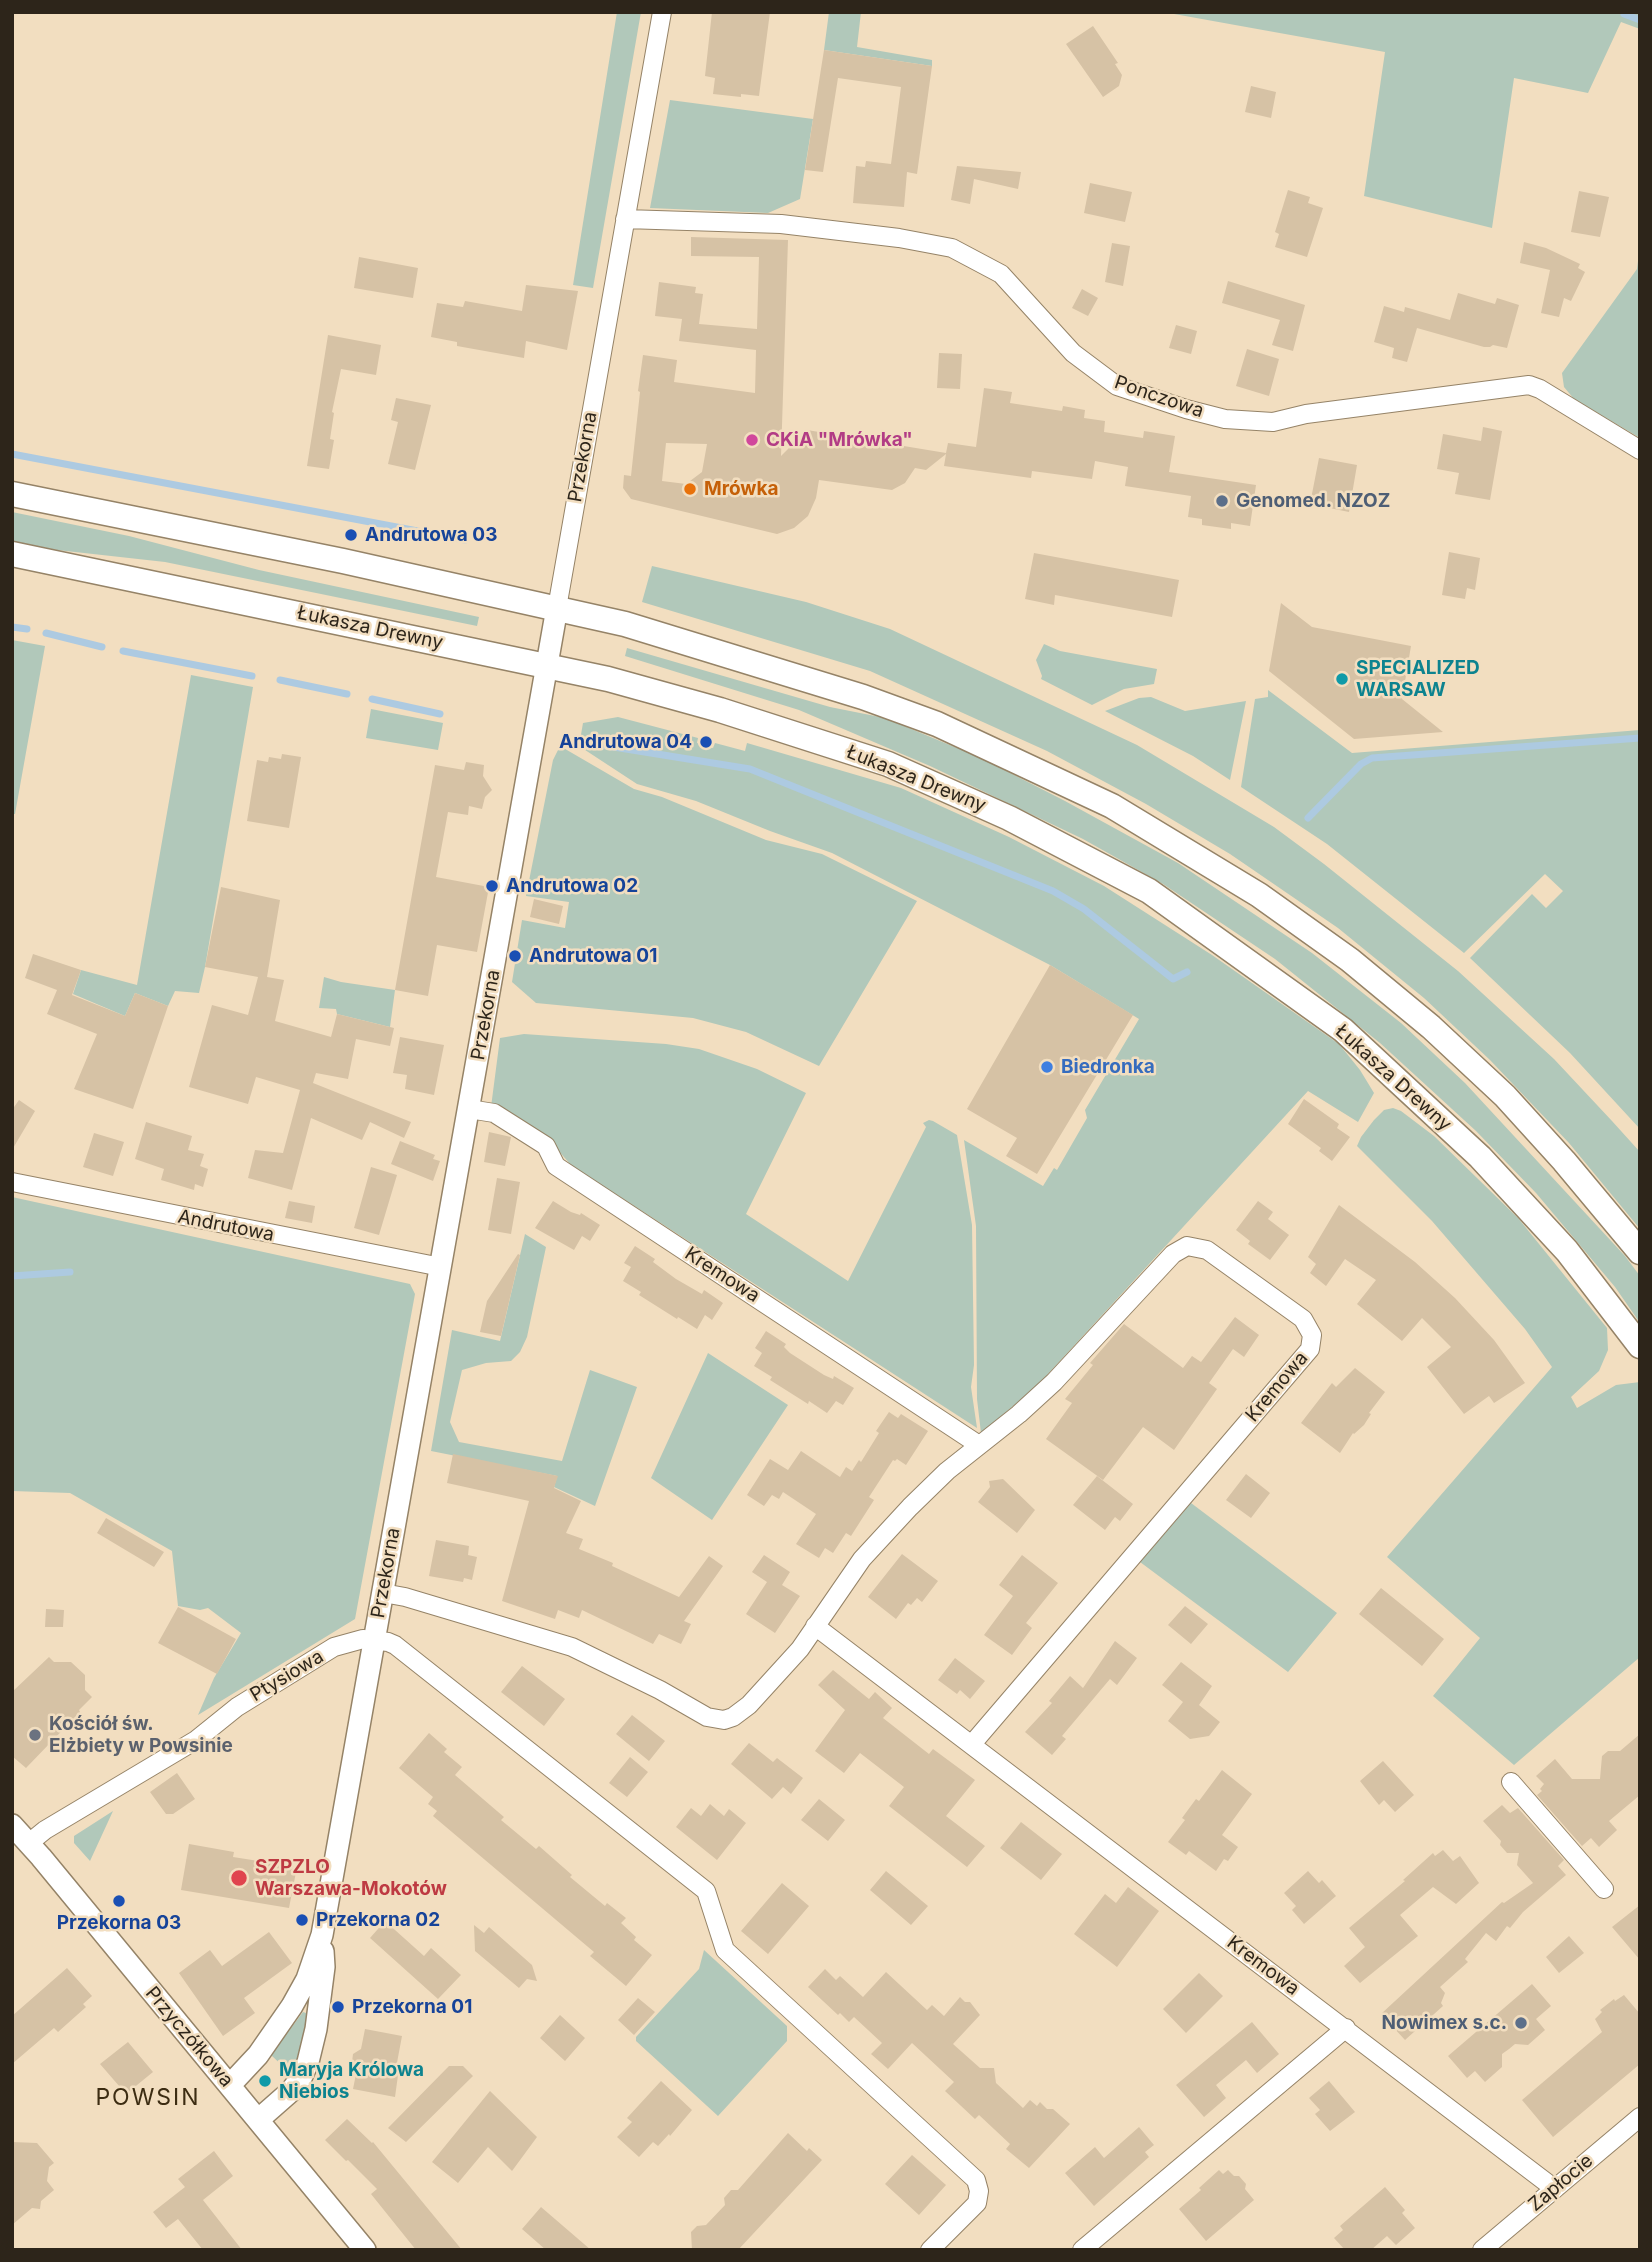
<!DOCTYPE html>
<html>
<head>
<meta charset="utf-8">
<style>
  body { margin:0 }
  #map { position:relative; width:1652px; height:2262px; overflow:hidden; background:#f2dec0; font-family:Inter,sans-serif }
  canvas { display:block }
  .frame { position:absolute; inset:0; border:14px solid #2d251a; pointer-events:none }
</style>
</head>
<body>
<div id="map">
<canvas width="1652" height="2262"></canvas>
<div class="frame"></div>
</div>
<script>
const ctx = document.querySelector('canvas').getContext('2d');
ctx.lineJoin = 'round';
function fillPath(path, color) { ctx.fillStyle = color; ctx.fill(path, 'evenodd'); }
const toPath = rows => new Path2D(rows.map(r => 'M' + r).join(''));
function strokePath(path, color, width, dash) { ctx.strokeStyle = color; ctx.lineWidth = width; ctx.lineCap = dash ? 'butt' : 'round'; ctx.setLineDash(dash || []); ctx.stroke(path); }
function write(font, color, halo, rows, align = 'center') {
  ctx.font = font + ' Inter,sans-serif'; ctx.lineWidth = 5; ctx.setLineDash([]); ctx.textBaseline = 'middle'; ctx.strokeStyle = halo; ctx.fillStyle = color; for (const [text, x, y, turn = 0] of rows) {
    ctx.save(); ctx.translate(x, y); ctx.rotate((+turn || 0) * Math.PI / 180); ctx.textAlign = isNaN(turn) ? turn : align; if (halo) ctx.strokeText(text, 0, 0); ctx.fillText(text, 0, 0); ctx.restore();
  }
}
fillPath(toPath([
  [617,12,641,12,593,288,573,285],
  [829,12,861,12,857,47,932,60,932,66,824,50],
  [1163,12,1640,12,1640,29,1621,22,1588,93,1514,78,1492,228,1364,196,1385,52],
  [670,100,813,119,800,199,768,213,650,208],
  [1640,245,1640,438,1574,399,1564,387,1562,373,1637,269],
  [12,512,129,536,259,570,479,617,477,626,165,562,57,550,12,541],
  [652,566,806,602,890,629,1137,745,1274,827,1324,864,1458,971,1554,1059,1612,1121,1640,1152,1640,1229,1569,1143,1490,1060,1424,998,1338,928,1230,854,1146,804,1047,751,870,671,642,602],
  [12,640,45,646,15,814,12,814],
  [1044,644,1060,651,1157,669,1154,684,1124,689,1092,705,1041,679,1042,676,1036,660],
  [627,648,830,707,885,718,981,758,1065,801,1178,863,1312,953,1401,1023,1465,1083,1625,1256,1640,1276,1640,1323,1615,1287,1536,1193,1476,1131,1380,1043,1275,959,1163,884,1083,839,930,766,799,710,625,656],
  [191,675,253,687,205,967,199,993,175,991,168,1006,135,993,125,1016,73,994,81,970,137,985],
  [1268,690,1352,753,1640,730,1640,1129,1570,1053,1470,958,1532,894,1546,908,1563,891,1545,874,1464,953,1327,844,1241,787,1255,699,1268,697],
  [1151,697,1185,711,1246,701,1230,780,1193,756,1105,711,1139,698],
  [371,709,443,723,438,750,366,738],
  [618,717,698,738,697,743,713,748,715,743,745,751,747,743,901,788,1009,837,1104,886,1212,955,1339,1044,1360,1070,1374,1093,1358,1122,1308,1091,1037,1386,981,1433,977,1399,976,1226,964,1140,1043,1186,1054,1168,1057,1170,1087,1118,1085,1110,1139,1019,1050,965,832,853,770,831,696,801,637,784,579,746,583,723],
  [560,746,634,789,662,797,766,840,822,854,917,901,819,1066,746,1032,693,1018,536,1003,512,982,522,920,565,928,569,902,526,896,553,760],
  [324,977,341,982,395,990,390,1027,337,1014,336,1009,319,1008],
  [524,1034,666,1044,699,1049,757,1069,806,1093,746,1214,848,1281,926,1127,923,1123,929,1120,933,1121,957,1135,972,1225,974,1365,971,1387,977,1428,571,1165,549,1140,491,1107,500,1038],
  [1393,1108,1401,1111,1434,1136,1518,1218,1607,1328,1608,1350,1599,1371,1571,1397,1577,1408,1616,1385,1640,1382,1640,1657,1514,1765,1433,1696,1480,1638,1387,1557,1552,1367,1525,1329,1432,1221,1357,1146,1361,1137,1374,1120,1384,1110],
  [12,1197,410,1284,415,1294,355,1619,198,1715,214,1678,241,1633,208,1608,200,1610,178,1606,172,1551,70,1493,12,1491],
  [525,1234,546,1247,527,1337,520,1352,511,1361,486,1363,462,1370,450,1422,459,1442,562,1461,590,1370,637,1387,595,1506,554,1487,557,1476,431,1451,452,1330,500,1341],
  [708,1353,788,1405,712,1520,651,1478],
  [1191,1503,1337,1613,1288,1672,1140,1562],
  [113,1811,90,1861,74,1843,74,1836],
  [704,1950,787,2026,787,2041,718,2116,636,2041,636,2037,699,1969],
  [303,2012,306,2013,307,2019,296,2063,289,2072,271,2055]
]), '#b1c8ba');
strokePath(toPath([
  [1624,14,1640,20],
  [12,454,465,540],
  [12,627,27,629],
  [46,633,102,647],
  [123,651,252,676],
  [280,680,347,694],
  [372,699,440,714],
  [595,744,750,769,1053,891,1084,909,1173,979,1187,972],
  [1308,818,1361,764,1372,758,1640,738],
  [12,1276,70,1272]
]), '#adcae1', 7);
fillPath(toPath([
  [712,12,770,12,759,96,741,94,741,97,713,94,715,78,705,76],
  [1093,26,1118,63,1115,64,1122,75,1119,86,1103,97,1066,44],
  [824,50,932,66,917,174,907,172,904,207,853,203,856,166,865,167,866,161,891,164,901,87,838,78,823,172,805,170],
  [1251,86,1276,92,1271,118,1245,112],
  [957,166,1021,172,1018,189,974,179,970,204,951,200],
  [1090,183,1132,192,1125,222,1084,213],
  [1288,190,1310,197,1308,203,1323,208,1307,257,1275,247,1279,234,1275,232],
  [1579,191,1609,197,1600,237,1571,232],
  [691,237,788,240,781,456,807,430,946,453,948,443,976,447,984,388,1012,392,1010,403,1062,411,1063,406,1085,410,1084,418,1105,421,1104,432,1143,438,1144,431,1175,436,1169,472,1256,485,1250,526,1231,523,1231,529,1202,525,1202,519,1188,517,1191,496,1125,486,1128,467,1095,461,1092,479,1032,471,1031,478,944,466,946,454,926,470,915,468,905,483,892,490,819,480,816,498,808,516,794,528,777,534,631,499,623,488,624,475,631,476,640,392,638,391,643,355,677,360,674,382,755,393,756,350,679,341,682,319,655,316,659,282,696,287,695,293,703,294,699,324,757,329,759,257,691,256],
  [666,443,707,444,702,472,686,484,662,481],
  [1524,242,1546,248,1580,264,1578,268,1585,272,1571,301,1564,298,1559,317,1541,313,1550,270,1520,263],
  [1112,243,1130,246,1123,286,1105,282],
  [359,257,418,268,413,298,354,288],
  [1228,281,1305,305,1293,351,1272,345,1280,320,1222,303],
  [526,285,578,291,567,350,526,341,524,358,457,346,457,342,431,337,437,303,463,307,465,301,522,311],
  [1082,289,1098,298,1088,316,1072,308],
  [1458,293,1495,304,1497,298,1519,305,1507,348,1493,345,1490,347,1484,347,1417,328,1407,362,1392,358,1394,348,1374,342,1384,306,1404,312,1405,307,1450,320],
  [1176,325,1197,331,1191,354,1169,348],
  [328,335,381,345,376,375,341,369,332,412,334,413,330,439,334,440,329,469,307,466],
  [1247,349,1279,359,1269,396,1236,386],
  [939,353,962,354,960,389,937,388],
  [396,398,431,405,415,470,388,464,398,422,391,420],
  [1483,427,1502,431,1490,500,1455,494,1459,473,1437,469,1443,434,1481,441],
  [1319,458,1357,465,1349,512,1310,504],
  [1449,552,1480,558,1475,590,1467,588,1465,599,1442,595],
  [1034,553,1179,580,1172,617,1055,595,1054,605,1025,599],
  [1281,603,1312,627,1411,646,1402,699,1443,732,1354,739,1269,671],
  [282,754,301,757,289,828,247,821,257,760,268,762,269,757,281,759],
  [466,762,484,765,483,776,492,790,485,797,482,809,469,806,468,815,448,812,436,877,489,887,477,952,437,945,428,996,395,990,435,765,464,770],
  [221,887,280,900,267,977,284,980,275,1021,331,1037,337,1014,394,1028,390,1046,356,1039,348,1079,316,1073,313,1083,411,1122,404,1138,370,1122,362,1140,311,1118,292,1190,248,1178,255,1150,283,1153,300,1090,256,1077,248,1104,189,1087,212,1005,248,1015,258,977,205,967],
  [534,899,563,906,559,924,530,917],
  [33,954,81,970,72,995,125,1016,135,993,168,1006,133,1109,74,1089,97,1034,47,1014,57,990,25,978],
  [1050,965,1133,1015,1037,1174,1006,1156,1017,1138,967,1109],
  [400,1037,444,1045,434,1095,405,1089,407,1075,393,1073],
  [1304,1099,1339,1124,1337,1128,1350,1137,1332,1161,1319,1151,1321,1148,1288,1124],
  [19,1100,35,1111,12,1150,12,1110],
  [146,1122,192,1136,188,1150,204,1154,200,1166,208,1169,203,1187,195,1184,194,1190,161,1180,164,1169,135,1159],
  [489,1132,511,1137,505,1166,484,1162],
  [94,1133,124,1142,113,1176,83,1167],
  [400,1141,435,1155,433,1159,440,1161,433,1181,391,1164],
  [371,1167,397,1175,379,1235,354,1228],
  [497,1178,520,1182,511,1234,488,1230],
  [289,1201,315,1206,312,1223,285,1218],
  [553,1201,571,1212,580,1215,581,1213,600,1225,590,1241,582,1236,574,1250,535,1228],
  [1258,1201,1273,1212,1268,1219,1289,1235,1270,1260,1248,1244,1250,1241,1236,1230],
  [1339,1205,1415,1262,1455,1298,1494,1340,1525,1383,1494,1403,1489,1396,1464,1414,1427,1367,1451,1347,1422,1318,1402,1341,1357,1304,1376,1280,1345,1259,1326,1286,1310,1273,1316,1264,1308,1257],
  [635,1246,655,1259,653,1262,676,1279,702,1294,704,1290,723,1303,712,1320,705,1315,697,1329,678,1317,677,1319,639,1295,641,1292,623,1281,631,1267,624,1263],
  [518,1254,520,1255,501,1336,480,1332,487,1301],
  [1235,1317,1259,1335,1244,1357,1233,1349,1209,1383,1217,1389,1174,1450,1143,1427,1103,1480,1046,1439,1072,1403,1065,1399,1093,1365,1090,1363,1124,1324,1183,1368,1192,1356,1201,1362],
  [766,1331,786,1344,784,1347,790,1353,824,1375,833,1379,834,1376,854,1388,843,1405,836,1401,827,1413,809,1401,808,1404,770,1380,772,1377,754,1366,762,1353,755,1348],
  [1355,1368,1385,1392,1369,1413,1371,1414,1364,1425,1354,1434,1353,1433,1340,1453,1301,1423,1332,1383,1336,1387],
  [889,1412,898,1418,901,1414,928,1431,906,1465,897,1459,895,1461,893,1460,869,1497,874,1500,851,1536,846,1533,833,1553,825,1548,819,1558,796,1544,816,1514,783,1492,779,1499,772,1495,764,1506,747,1495,770,1459,788,1470,801,1451,840,1477,846,1467,852,1471,859,1460,861,1462,879,1433,876,1431],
  [453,1454,558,1476,554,1488,581,1501,566,1533,583,1539,579,1549,613,1563,612,1566,679,1597,709,1556,723,1566,684,1621,691,1624,681,1644,659,1634,653,1644,582,1610,579,1618,558,1610,555,1619,502,1601,529,1501,447,1483],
  [1246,1474,1270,1493,1251,1518,1226,1500],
  [1097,1476,1133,1504,1120,1521,1115,1517,1105,1530,1073,1505],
  [1003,1479,1035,1510,1017,1533,978,1502,990,1487,989,1481],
  [106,1518,164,1552,154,1567,97,1533],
  [436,1540,469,1546,468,1555,477,1557,472,1580,464,1578,463,1582,429,1576],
  [902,1554,938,1581,922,1602,917,1598,911,1605,908,1603,896,1619,868,1597],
  [764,1555,790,1572,782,1585,800,1596,775,1633,746,1614,767,1582,752,1572],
  [1022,1555,1058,1583,1026,1623,1032,1628,1012,1655,984,1635,1013,1596,999,1585],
  [1381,1588,1444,1639,1422,1666,1359,1614],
  [1185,1606,1208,1624,1191,1644,1168,1625],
  [178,1607,236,1639,217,1674,158,1643],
  [46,1609,64,1610,63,1627,45,1627],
  [1115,1641,1137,1658,1117,1685,1110,1679,1062,1736,1066,1739,1052,1755,1025,1732,1052,1703,1049,1701,1070,1676,1083,1688],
  [49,1657,54,1662,71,1662,85,1675,85,1690,92,1697,79,1710,80,1712,26,1768,12,1756,12,1692],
  [955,1658,985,1681,970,1699,960,1690,957,1694,938,1680],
  [1181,1662,1212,1686,1199,1705,1220,1722,1209,1736,1190,1739,1168,1721,1183,1702,1162,1685],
  [522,1666,565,1699,544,1726,501,1692],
  [833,1670,869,1699,875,1692,892,1708,883,1718,929,1754,933,1749,975,1780,946,1816,985,1846,967,1867,889,1806,904,1787,860,1753,844,1773,815,1751,845,1710,818,1685],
  [632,1715,665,1741,649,1761,616,1734],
  [429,1733,447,1749,444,1752,462,1767,455,1775,504,1817,501,1820,536,1849,539,1846,572,1875,570,1877,605,1906,607,1903,626,1918,621,1923,636,1937,634,1940,652,1955,626,1986,590,1956,594,1952,433,1816,437,1811,428,1804,433,1797,399,1768],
  [1640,1734,1640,1795,1609,1821,1617,1830,1599,1847,1591,1838,1582,1846,1537,1795,1542,1791,1540,1789,1544,1784,1536,1776,1555,1759,1572,1779,1600,1779,1602,1756,1608,1751,1620,1751],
  [749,1743,773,1762,777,1758,803,1778,791,1794,783,1787,772,1799,731,1764],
  [630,1757,648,1772,627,1797,609,1783],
  [1383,1761,1414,1795,1395,1812,1384,1800,1379,1805,1360,1781],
  [1222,1770,1252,1794,1222,1835,1238,1847,1228,1861,1224,1859,1216,1871,1189,1851,1186,1855,1168,1842,1185,1820,1182,1818,1196,1799,1199,1801],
  [177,1773,195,1799,173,1814,166,1814,150,1792],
  [819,1799,845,1820,828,1841,801,1820],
  [710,1804,724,1816,729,1809,746,1823,717,1860,676,1827,691,1808,701,1816],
  [1502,1805,1510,1813,1518,1808,1564,1860,1558,1866,1566,1875,1523,1912,1510,1928,1507,1926,1496,1941,1486,1933,1465,1959,1468,1962,1440,1987,1445,1993,1441,2003,1443,2006,1405,2040,1381,2014,1502,1902,1504,1903,1533,1883,1517,1865,1519,1853,1507,1853,1500,1845,1501,1841,1483,1821],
  [1021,1822,1062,1854,1041,1880,1000,1848],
  [189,1844,234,1852,233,1857,297,1867,289,1908,181,1890],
  [1443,1850,1453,1861,1460,1856,1479,1883,1456,1904,1433,1887,1400,1915,1418,1936,1360,1983,1344,1966,1365,1947,1349,1928,1405,1881,1403,1880,1433,1853,1435,1856],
  [886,1871,928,1906,911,1925,870,1890],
  [1308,1871,1319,1883,1322,1880,1336,1896,1304,1924,1292,1910,1296,1906,1284,1893],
  [782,1883,809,1906,768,1954,741,1931],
  [1128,1887,1159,1911,1117,1967,1074,1934,1105,1894,1116,1903],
  [1640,1905,1640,1960,1612,1927],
  [385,1921,424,1956,431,1948,461,1975,438,1999,370,1938],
  [474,1925,484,1933,489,1927,532,1965,537,1981,527,1979,519,1988,475,1951],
  [269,1932,292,1963,244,1998,255,2013,223,2036,179,1973,210,1950,222,1966],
  [1569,1936,1584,1953,1559,1973,1546,1957],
  [67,1968,92,1996,83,2004,86,2007,58,2032,54,2028,12,2064,12,2016],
  [825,1969,836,1980,840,1976,863,1997,886,1972,927,2010,932,2005,944,2016,960,1997,965,2002,970,2002,980,2015,953,2044,980,2068,994,2068,996,2083,1023,2108,1030,2100,1037,2106,1040,2102,1047,2109,1053,2109,1070,2124,1029,2168,1006,2149,1010,2144,979,2115,975,2119,945,2091,954,2082,912,2043,888,2069,871,2054,882,2043,854,2017,849,2022,840,2013,838,2015,808,1987],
  [1199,1973,1223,1996,1186,2033,1163,2009],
  [1532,1984,1551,2006,1536,2019,1545,2030,1528,2045,1515,2044,1509,2049,1502,2054,1502,2067,1485,2082,1475,2071,1467,2078,1448,2056],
  [1624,1995,1640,2014,1640,2064,1553,2137,1522,2100,1602,2032,1595,2019,1602,2012,1600,2010,1614,1999,1615,2001],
  [638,1998,655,2012,634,2035,618,2020],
  [560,2015,585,2038,565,2061,540,2038],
  [1252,2022,1279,2054,1257,2073,1246,2060,1216,2085,1226,2098,1204,2117,1176,2085],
  [365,2029,402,2036,396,2068,399,2068,395,2097,353,2089,357,2069,352,2062,353,2054,361,2049],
  [128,2042,153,2072,126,2094,100,2064],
  [449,2066,463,2066,473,2076,406,2142,388,2128],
  [661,2081,692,2110,670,2136,669,2134,658,2146,653,2142,639,2157,617,2137,632,2122,627,2118],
  [1329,2081,1355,2112,1330,2131,1315,2114,1320,2110,1309,2098],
  [490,2091,537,2137,512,2171,488,2147,458,2183,432,2162],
  [347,2119,372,2143,373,2142,462,2250,416,2250,371,2194,377,2189,348,2160,346,2161,325,2140],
  [1139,2127,1154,2145,1145,2152,1149,2157,1094,2206,1065,2173,1095,2147,1104,2158],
  [788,2133,807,2151,809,2148,822,2160,738,2250,692,2250,691,2232,697,2226,706,2225,725,2205,724,2198,731,2190,738,2190],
  [12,2142,37,2143,54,2163,49,2167,47,2181,54,2190,41,2201,40,2209,32,2208,12,2225],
  [214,2151,233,2176,203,2200,242,2250,203,2250,178,2219,166,2228,153,2212,185,2187,178,2179],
  [912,2155,946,2185,919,2215,885,2184],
  [1219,2170,1223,2174,1228,2170,1234,2176,1239,2176,1246,2184,1245,2189,1254,2200,1206,2241,1179,2209,1201,2190,1199,2188],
  [1385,2187,1405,2210,1402,2213,1415,2228,1396,2245,1387,2236,1371,2250,1345,2250,1334,2238,1343,2230,1340,2226],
  [541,2207,591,2250,546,2250,522,2229]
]), '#d6c2a5');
const minor = toPath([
  [625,219,781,224,899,238,952,248,1001,274,1073,353,1117,386,1186,409,1225,419,1273,422,1306,414,1529,385,1540,389,1640,450],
  [557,608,662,12],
  [469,1109,494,1113,546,1146,556,1166,979,1445],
  [12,1182,441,1267],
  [383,1593,405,1597,572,1647,660,1690,707,1717,724,1720,733,1717,749,1705,800,1649,862,1559,910,1507,947,1471,1019,1414,1054,1382,1173,1254,1187,1246,1207,1250,1303,1319,1312,1335,1310,1349,972,1744],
  [815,1626,1555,2189],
  [1511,1782,1604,1889],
  [29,1843,45,1830,196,1740,237,1707,334,1647,363,1639,388,1642,395,1645,706,1891,725,1950,976,2180,979,2191,977,2203,930,2250],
  [1082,2250,1346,2028],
  [1482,2250,1640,2117]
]);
const tertiary = toPath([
  [12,1825,41,1857,365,2250],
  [230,2085,258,2055,292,2006,307,1979,322,1935,557,608],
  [258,2120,291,2091,301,2078,308,2062,316,2029,324,1967,323,1951]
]);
const secondary = toPath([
  [12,494,343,561,625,624,863,697,937,724,1112,806,1259,895,1350,960,1431,1027,1505,1096,1564,1161,1640,1252],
  [12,554,608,679,720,710,888,764,1009,818,1149,891,1343,1030,1480,1157,1567,1251,1640,1346]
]);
strokePath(minor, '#958367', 20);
strokePath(tertiary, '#958367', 24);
strokePath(secondary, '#958367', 27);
strokePath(minor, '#fff', 18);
strokePath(tertiary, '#fff', 21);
strokePath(secondary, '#fff', 24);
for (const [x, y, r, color] of [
  [752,440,7,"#d1479c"],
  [690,489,7,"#e8710a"],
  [1222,501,7,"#5c6f8a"],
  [351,535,7,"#1a4fb4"],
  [1342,679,7,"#0f9aa8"],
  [706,742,7,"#1a4fb4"],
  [492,886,7,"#1a4fb4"],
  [515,956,7,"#1a4fb4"],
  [1047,1067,7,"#3f7fe0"],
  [35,1735,7,"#6b7280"],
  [239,1878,9,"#e0444e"],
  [119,1901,7,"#1a4fb4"],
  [302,1920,7,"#1a4fb4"],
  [338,2007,7,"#1a4fb4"],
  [1521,2023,7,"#5c6f8a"],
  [265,2081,7,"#0f9aa8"]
]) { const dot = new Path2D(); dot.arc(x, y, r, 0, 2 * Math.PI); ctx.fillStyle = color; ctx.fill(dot); strokePath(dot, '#f2dec0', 2.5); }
write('19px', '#2d251a', '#f2dec0', [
  ["Ponczowa",1159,397,19],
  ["Przekorna",583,457,-80],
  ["Łukasza Drewny",370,628,12],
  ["Łukasza Drewny",916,779,22],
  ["Przekorna",486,1015,-80],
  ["Łukasza Drewny",1393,1078,42],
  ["Andrutowa",226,1226,11],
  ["Kremowa",722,1275,33],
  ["Kremowa",1277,1387,-50],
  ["Przekorna",386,1573,-80],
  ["Ptysiowa",287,1676,-31],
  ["Kremowa",1263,1966,37],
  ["Przyczółkowa",189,2037,50],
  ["Zapłocie",1561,2183,-40]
]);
write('bold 19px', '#b23c85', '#f2dec0', [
  ["CKiA \"Mrówka\"",766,440]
], 'left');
write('bold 19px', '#c56008', '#f2dec0', [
  ["Mrówka",704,489]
], 'left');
write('bold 19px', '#4e5e75', '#f2dec0', [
  ["Genomed. NZOZ",1236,501],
  ["Nowimex s.c.",1507,2023,"right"]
], 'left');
write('bold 19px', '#164399', '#f2dec0', [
  ["Andrutowa 03",365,535],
  ["Andrutowa 04",692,742,"right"],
  ["Andrutowa 02",506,886],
  ["Andrutowa 01",529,956],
  ["Przekorna 02",316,1920],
  ["Przekorna 03",119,1923,"center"],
  ["Przekorna 01",352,2007]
], 'left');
write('bold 19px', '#0d838f', '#f2dec0', [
  ["SPECIALIZED",1356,668],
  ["WARSAW",1356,690],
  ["Maryja Królowa",279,2070],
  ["Niebios",279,2092]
], 'left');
write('bold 19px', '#366cbe', '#f2dec0', [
  ["Biedronka",1061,1067]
], 'left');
write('bold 19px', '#5b616d', '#f2dec0', [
  ["Kościół św.",49,1724],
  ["Elżbiety w Powsinie",49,1746]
], 'left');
write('bold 19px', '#be3a42', '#f2dec0', [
  ["SZPZLO",255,1867],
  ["Warszawa-Mokotów",255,1889]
], 'left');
ctx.letterSpacing = '2px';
write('23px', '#3c2c12', '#f2dec0', [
  ["POWSIN",148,2098]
]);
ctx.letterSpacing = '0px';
</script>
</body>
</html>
